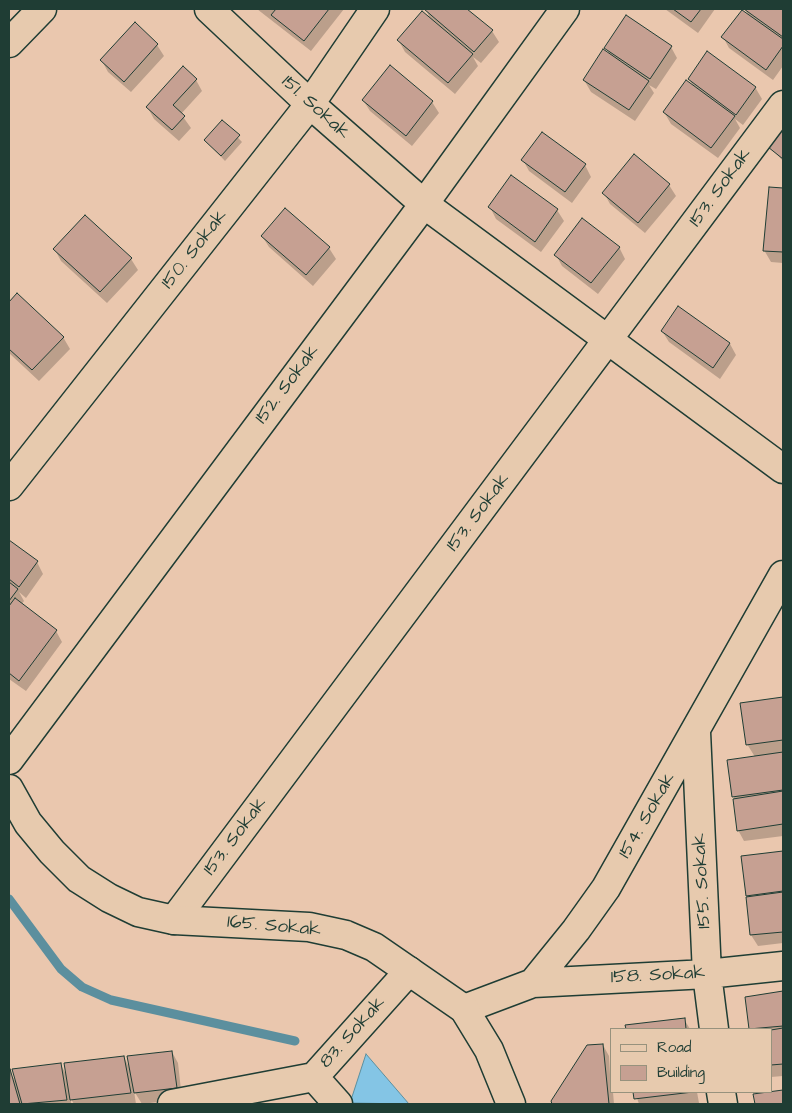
<!DOCTYPE html>
<html>
<head>
<meta charset="utf-8">
<style>
  body { margin:0 }
  #map { position:relative; width:792px; height:1113px; overflow:hidden; background:#eac7ae; font-family:"Architects Daughter",sans-serif }
  canvas { display:block }
  .frame { position:absolute; inset:0; border:10px solid #1f3d34; pointer-events:none }
  .legend { position:absolute; left:610px; top:1028px; width:162px; height:65px; box-sizing:border-box; background:#e7caae; border:1px solid #97927d; margin:0; padding:6px 9px; list-style:none; font-size:15px; color:#1f3d34 }
  .legend li { display:flex; align-items:center; gap:10px; height:25px }
  .legend b { width:25px; border:1px solid #97927d }
</style>
</head>
<body>
<div id="map">
<canvas width="792" height="1113"></canvas>
<div class="frame"></div>
<ul class="legend">
<li><b style="height:6px;background:#e7caae"></b>Road</li>
<li><b style="height:14px;background:#c6a092"></b>Building</li>
</ul>
</div>
<script>
const ctx = document.querySelector('canvas').getContext('2d');
ctx.lineJoin = 'round';
function fillPath(path, color) { ctx.fillStyle = color; ctx.fill(path, 'evenodd'); }
const toPath = rows => new Path2D(rows.map(r => 'M' + r).join(''));
function strokePath(path, color, width, dash) { ctx.strokeStyle = color; ctx.lineWidth = width; ctx.lineCap = dash ? 'butt' : 'round'; ctx.setLineDash(dash || []); ctx.stroke(path); }
function write(font, color, halo, rows, align = 'center') {
  ctx.font = font + ' "Architects Daughter",sans-serif'; ctx.lineWidth = 4.5; ctx.setLineDash([]); ctx.textBaseline = 'middle'; ctx.strokeStyle = halo; ctx.fillStyle = color; for (const [text, x, y, turn = 0] of rows) {
    ctx.save(); ctx.translate(x, y); ctx.rotate((+turn || 0) * Math.PI / 180); ctx.textAlign = isNaN(turn) ? turn : align; if (halo) ctx.strokeText(text, 0, 0); ctx.fillText(text, 0, 0); ctx.restore();
  }
}
const water = toPath([
  [366,1054,409,1104,350,1103,366,1054]
]);
fillPath(water, '#84c5e5');
strokePath(water, '#5c8f9e', 1);
fillPath(toPath([
  [257,9,344,9,311,51],
  [426,9,465,9,492,31,499,42,481,63,473,57,478,66,455,94,405,52,399,41,430,19],
  [665,9,715,9,698,33],
  [745,9,783,9,783,66,773,80,729,48,723,37,749,17],
  [157,45,164,56,131,92,108,72,102,61],
  [671,47,677,58,656,89,649,85,654,93,635,121,591,92,584,80,611,56,606,48],
  [390,67,432,102,439,113,412,146,370,111,363,100],
  [689,79,755,87,762,99,743,125,735,119,740,128,718,158,671,124,664,112,694,88],
  [196,80,202,91,181,114,191,128,179,141,154,119,148,108],
  [222,121,242,142,225,161,205,140],
  [783,130,783,161,770,147],
  [523,160,585,165,591,177,572,203,529,171],
  [669,185,676,196,645,233,610,204,604,193],
  [770,188,783,189,783,263,771,262,764,250],
  [490,207,557,210,564,221,541,252,496,219],
  [85,217,131,259,138,270,107,303,61,261,55,250],
  [262,236,329,248,336,259,313,286,269,247],
  [619,247,625,259,598,294,562,266,556,255],
  [17,295,63,337,70,349,39,381,9,353,9,304],
  [679,308,730,344,736,355,720,379,669,342,662,331],
  [9,542,37,562,43,574,26,598,19,592,24,601,21,605,56,631,62,642,26,691,9,679],
  [783,698,783,836,744,841,738,830,734,797,755,757,747,744,742,704],
  [783,853,783,943,758,946,751,935,743,857],
  [783,992,783,1076,771,1077,771,1029,751,1029,746,998],
  [684,1019,690,1029,627,1029,627,1026],
  [603,1045,609,1056,611,1092,613,1092,614,1104,553,1104,553,1101],
  [172,1052,178,1063,182,1099,142,1104,134,1091,136,1104,74,1104,71,1099,71,1104,9,1104,9,1071,16,1082,61,1065,67,1076,124,1057,130,1069],
  [635,1092,697,1092,699,1103,639,1104]
]), '#0003');
strokePath(toPath([
  [9,899,61,969,82,987,111,1000,295,1041]
]), '#5c8f9e', 9);
const building = toPath([
  [276,9,329,9,304,41,271,15,276,9],
  [424,9,467,9,493,30,474,52,424,9],
  [673,9,701,9,691,22,673,9],
  [744,9,783,9,783,37,744,9],
  [742,10,783,39,783,46,766,70,721,37,742,10],
  [422,11,473,54,448,83,397,40,422,11],
  [626,15,672,46,650,79,604,48,626,15],
  [135,22,158,44,124,82,100,60,135,22],
  [603,49,649,81,629,110,583,80,603,49],
  [707,51,756,87,736,115,688,79,707,51],
  [390,65,433,101,406,136,362,100,390,65],
  [183,66,197,79,173,105,185,116,172,130,146,107,183,66],
  [686,80,735,116,711,148,663,112,686,80],
  [222,120,240,135,221,156,204,140,222,120],
  [783,128,783,159,768,147,783,128],
  [542,132,586,164,565,192,521,160,542,132],
  [634,154,670,184,638,223,602,193,634,154],
  [511,175,558,209,535,242,488,207,511,175],
  [769,187,783,188,783,252,763,251,769,187],
  [285,208,330,247,306,275,261,236,285,208],
  [85,215,132,258,100,292,53,249,85,215],
  [582,218,620,247,591,283,554,255,582,218],
  [17,293,64,337,32,370,9,349,9,302,17,293],
  [678,306,730,343,713,368,661,331,678,306],
  [9,540,38,561,19,587,9,579,9,540],
  [9,582,18,589,9,601,9,582],
  [15,598,57,630,19,681,9,673,9,606,15,598],
  [783,697,783,740,746,745,740,703,783,697],
  [783,752,783,790,732,797,727,760,783,752],
  [783,791,783,824,737,831,733,799,783,791],
  [783,851,783,891,746,896,741,856,783,851],
  [783,892,783,932,750,935,746,897,783,892],
  [783,991,783,1026,749,1029,745,997,783,991],
  [685,1018,686,1029,626,1029,625,1025,685,1018],
  [783,1028,783,1064,771,1065,771,1030,783,1028],
  [603,1044,609,1104,552,1104,551,1101,587,1045,603,1044],
  [172,1051,177,1088,134,1093,127,1056,172,1051],
  [124,1056,131,1093,70,1100,64,1063,124,1056],
  [61,1063,67,1100,22,1104,12,1069,61,1063],
  [10,1069,20,1104,9,1104,10,1069],
  [783,1090,783,1104,755,1104,753,1094,783,1090],
  [633,1092,693,1092,634,1099,633,1092]
]);
fillPath(building, '#c6a092');
strokePath(building, '#1f3d34', 1);
const street = toPath([
  [209,9,310,104,424,204,783,469],
  [9,43,42,9],
  [9,486,310,104,375,9],
  [696,732,707,974,714,1029],
  [9,760,424,204,565,9],
  [174,920,783,105],
  [533,983,707,974,783,966],
  [464,1009,533,983,576,930,606,888,783,575],
  [314,1077,338,1104],
  [721,1092,723,1104],
  [172,1104,314,1077,409,971]
]);
const secondary = toPath([
  [9,789,28,823,52,852,79,879,109,898,138,912,174,920,309,927,346,935,374,947,464,1009,489,1050,511,1104]
]);
strokePath(street, '#1f3d34', 31);
strokePath(secondary, '#1f3d34', 31);
strokePath(street, '#e7caae', 28);
strokePath(secondary, '#e7caae', 28);
write('19px', '#1f3d34', '#e7caae', [
  ["151. Sokak",315,108,42],
  ["153. Sokak",721,188,-54],
  ["150. Sokak",195,250,-52],
  ["152. Sokak",288,385,-53],
  ["153. Sokak",479,513,-53],
  ["154. Sokak",648,816,-60],
  ["153. Sokak",236,837,-53],
  ["155. Sokak",703,881,-93],
  ["165. Sokak",274,927,5],
  ["158. Sokak",658,976,-3],
  ["83. Sokak",353,1033,-48]
]);
</script>
</body>
</html>
